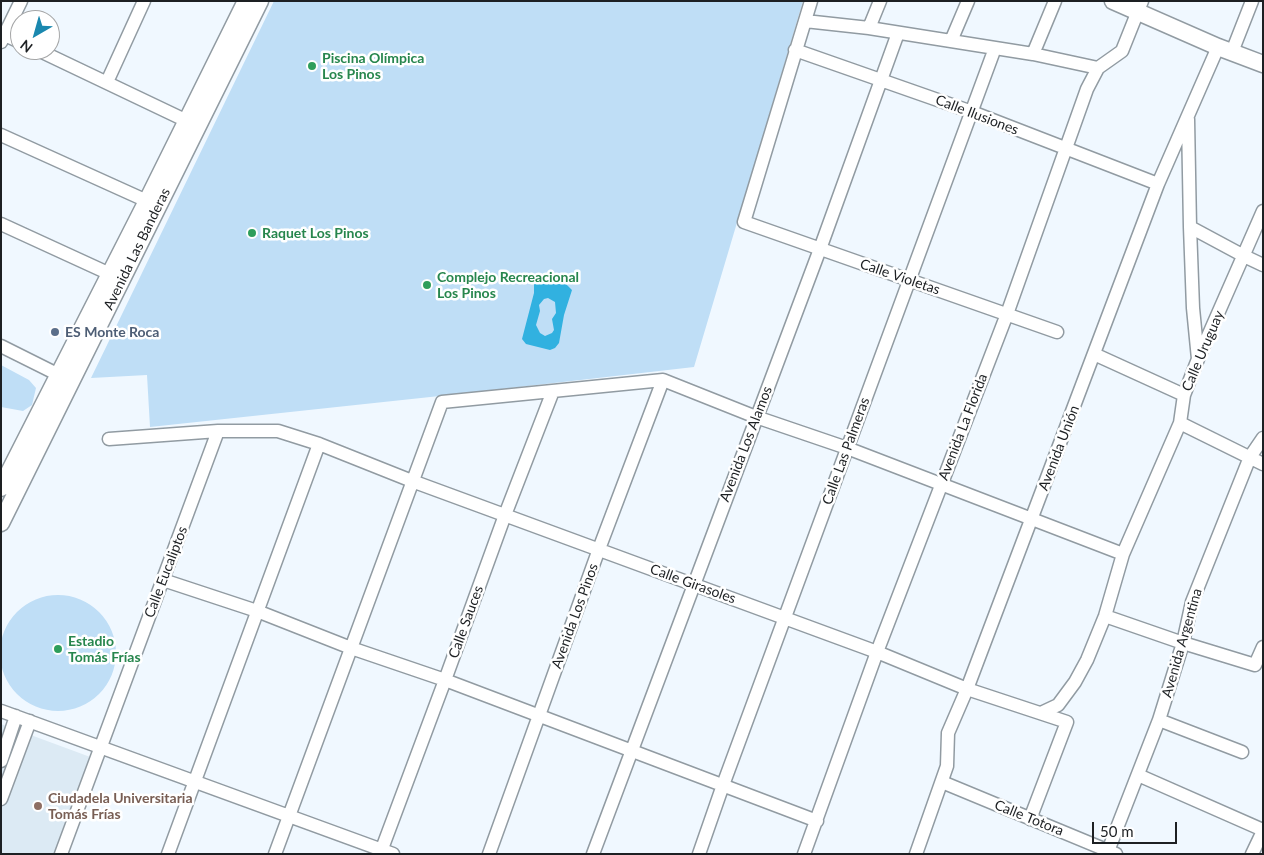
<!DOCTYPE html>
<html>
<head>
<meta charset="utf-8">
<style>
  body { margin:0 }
  #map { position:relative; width:1264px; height:855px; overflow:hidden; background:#f0f8ff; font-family:Lato,sans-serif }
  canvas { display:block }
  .frame { position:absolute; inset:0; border:2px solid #1d2023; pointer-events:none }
  .north { position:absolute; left:10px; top:10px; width:50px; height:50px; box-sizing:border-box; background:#fff; border:1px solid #a5a6a7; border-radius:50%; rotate:218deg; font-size:14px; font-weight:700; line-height:20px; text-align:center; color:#1d2023 }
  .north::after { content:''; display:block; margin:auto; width:18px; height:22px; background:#1a88af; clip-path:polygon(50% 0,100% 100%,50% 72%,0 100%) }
  .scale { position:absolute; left:1092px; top:822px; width:85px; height:22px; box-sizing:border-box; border:2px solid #1d2023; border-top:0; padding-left:6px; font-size:15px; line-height:18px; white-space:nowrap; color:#1d2023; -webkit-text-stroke:4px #fff; paint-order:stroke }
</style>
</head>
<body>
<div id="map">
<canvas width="1264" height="855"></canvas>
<div class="frame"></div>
<div class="north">N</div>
<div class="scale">50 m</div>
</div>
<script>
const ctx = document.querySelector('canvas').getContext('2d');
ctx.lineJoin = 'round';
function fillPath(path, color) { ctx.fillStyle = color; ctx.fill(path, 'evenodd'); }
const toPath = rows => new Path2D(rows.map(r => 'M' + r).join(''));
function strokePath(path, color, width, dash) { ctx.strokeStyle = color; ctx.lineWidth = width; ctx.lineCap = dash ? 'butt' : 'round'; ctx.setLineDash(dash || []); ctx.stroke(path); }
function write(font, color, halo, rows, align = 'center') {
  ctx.font = font + ' Lato,sans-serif'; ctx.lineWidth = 5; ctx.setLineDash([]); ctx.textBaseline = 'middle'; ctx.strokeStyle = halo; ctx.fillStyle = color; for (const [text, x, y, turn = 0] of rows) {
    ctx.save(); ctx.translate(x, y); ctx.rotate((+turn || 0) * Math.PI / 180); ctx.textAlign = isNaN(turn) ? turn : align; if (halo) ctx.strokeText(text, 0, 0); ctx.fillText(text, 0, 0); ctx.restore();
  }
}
fillPath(toPath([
  [1,724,93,758,58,854,1,854]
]), '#dceaf4');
fillPath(toPath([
  [274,1,803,1,694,367,449,395,150,427,147,375,91,378],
  [1,365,29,380,36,388,32,405,23,411,1,407],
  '0 653a58 58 0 1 1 116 0a58 58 0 1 1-116 0Z'
]), '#bfdef6');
fillPath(toPath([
  [542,278,549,278,558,284,565,283,572,290,564,315,559,343,555,348,550,350,526,344,522,339,534,293,534,285,537,280],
  [548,298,555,302,556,313,552,319,554,330,552,333,545,336,540,333,536,325,540,311,539,305,544,299]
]), '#31b1e0');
const minor = toPath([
  [811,1,744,222,1057,332],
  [805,21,869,28,1033,54,1098,68],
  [869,28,880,1],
  [5,35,20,42],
  [951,41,968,1],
  [1,42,21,1],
  [38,50,187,121],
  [795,50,972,112,1158,184],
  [1232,52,1252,1],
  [1033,54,1055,1],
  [107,82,144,1],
  [1188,119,1190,227,1244,256,1263,265],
  [1,135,147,201],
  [1263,211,1198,359,1184,395,1180,423,1263,464],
  [1,224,110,274],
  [1190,227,1193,308,1198,359],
  [1,346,67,379],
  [1094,354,1184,395],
  [109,439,218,431,278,431,319,444,412,481,877,652,967,689,1067,722,1030,819],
  [163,580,257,611,351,648,445,680,817,821],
  [1105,616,1183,643,1255,665,1263,647],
  [1,711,393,854],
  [1041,713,1058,705,1075,682,1087,660,1105,616,1123,554,1180,423],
  [1159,720,1242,752],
  [1,761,16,716],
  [1138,775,1263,830],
  [942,782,1116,854],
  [1,799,30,721],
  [1108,851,1159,720,1183,643,1192,602,1250,457,1263,438],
  [61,854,218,431],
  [168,854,319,444],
  [275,854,442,402,663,380,756,417,847,448,1123,554],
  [380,854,445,680,505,515,553,391],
  [489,854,599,549,663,380],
  [593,854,820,249,898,33],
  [699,854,723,785,995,48],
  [804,854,877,652,1007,314,1087,89,1098,68,1122,51,1142,1],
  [916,854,947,766,948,733,967,689,1158,184,1218,47],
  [1252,854,1263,831]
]);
const major = toPath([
  [1113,1,1218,47,1263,64],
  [1,488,147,201,246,1],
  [1,523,260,1]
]);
strokePath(minor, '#919ba2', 15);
strokePath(major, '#919ba2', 19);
strokePath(minor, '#fff', 12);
strokePath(major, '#fff', 16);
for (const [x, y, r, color] of [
  [312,66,5,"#2e9e5b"],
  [252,233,5,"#2e9e5b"],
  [427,285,5,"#2e9e5b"],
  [55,332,5,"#5c6f8a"],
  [58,649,5,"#2e9e5b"],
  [38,806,5,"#8d6e63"]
]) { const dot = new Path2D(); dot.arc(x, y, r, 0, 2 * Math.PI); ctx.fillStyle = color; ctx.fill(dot); strokePath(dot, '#fff', 2); }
write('bold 14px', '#27864d', '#fff', [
  ["Piscina Olímpica",322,58],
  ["Los Pinos",322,74],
  ["Raquet Los Pinos",262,233],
  ["Complejo Recreacional",437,277],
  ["Los Pinos",437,293],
  ["Estadio",68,641],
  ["Tomás Frías",68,657]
], 'left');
write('14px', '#1d2023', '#fff', [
  ["Calle Ilusiones",977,115,21],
  ["Avenida Las Banderas",137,249,-64],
  ["Calle Violetas",900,277,19],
  ["Calle Uruguay",1203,351,-67],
  ["Avenida La Florida",963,427,-69],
  ["Avenida Los Alamos",746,444,-69],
  ["Avenida Unión",1059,448,-69],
  ["Calle Las Palmeras",846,451,-70],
  ["Calle Eucaliptos",166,572,-69],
  ["Calle Girasoles",693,584,20],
  ["Avenida Los Pinos",575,616,-70],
  ["Calle Sauces",466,622,-70],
  ["Avenida Argentina",1182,643,-74],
  ["Calle Totora",1029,818,22]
]);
write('bold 14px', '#4e5e75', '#fff', [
  ["ES Monte Roca",65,332]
], 'left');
write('bold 14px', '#785e54', '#fff', [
  ["Ciudadela Universitaria",48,798],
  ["Tomás Frías",48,814]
], 'left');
</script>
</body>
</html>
